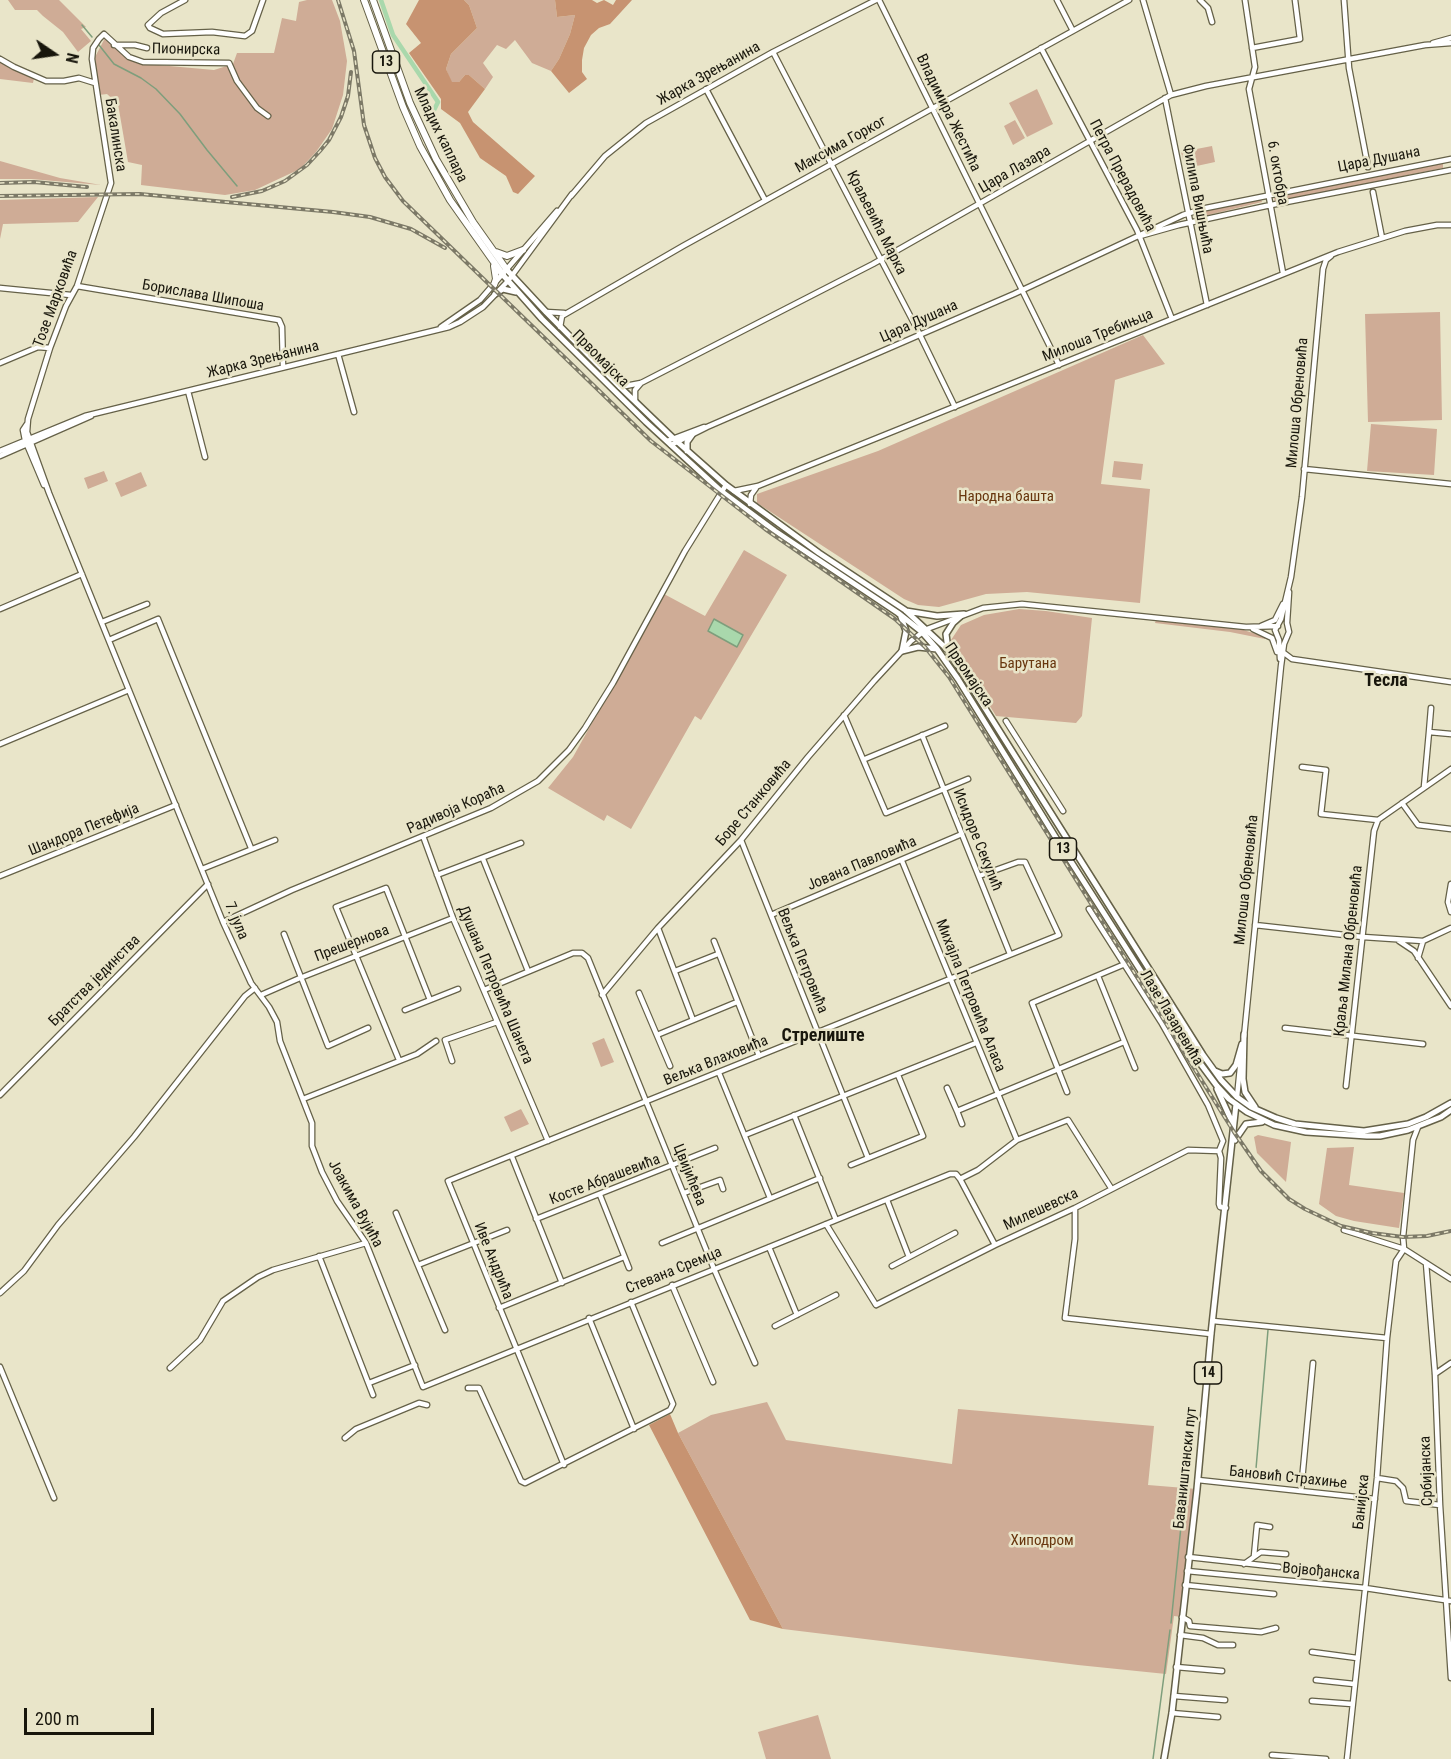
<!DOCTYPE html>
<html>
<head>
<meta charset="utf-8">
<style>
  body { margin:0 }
  #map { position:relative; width:1451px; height:1759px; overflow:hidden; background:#e9e5c9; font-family:"Roboto Condensed",sans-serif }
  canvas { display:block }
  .north { position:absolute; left:24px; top:24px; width:60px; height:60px; -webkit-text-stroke:4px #e9e5c9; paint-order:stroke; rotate:103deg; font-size:16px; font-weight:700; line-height:24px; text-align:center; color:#18160c }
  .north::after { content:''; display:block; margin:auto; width:21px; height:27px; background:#18160c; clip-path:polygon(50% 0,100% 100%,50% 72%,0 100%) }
  .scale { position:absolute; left:24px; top:1708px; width:130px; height:27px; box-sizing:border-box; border:3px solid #18160c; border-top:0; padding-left:8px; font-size:18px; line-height:21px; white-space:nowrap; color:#18160c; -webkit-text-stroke:4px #e9e5c9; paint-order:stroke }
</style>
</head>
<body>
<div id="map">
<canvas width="1451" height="1759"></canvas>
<div class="north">N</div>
<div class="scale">200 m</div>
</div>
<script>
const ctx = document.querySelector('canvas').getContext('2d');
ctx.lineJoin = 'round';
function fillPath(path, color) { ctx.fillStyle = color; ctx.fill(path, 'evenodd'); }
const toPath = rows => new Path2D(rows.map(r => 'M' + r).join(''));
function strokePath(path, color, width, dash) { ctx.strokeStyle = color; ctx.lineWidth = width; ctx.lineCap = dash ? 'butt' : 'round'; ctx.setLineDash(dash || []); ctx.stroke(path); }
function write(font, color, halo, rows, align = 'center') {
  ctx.font = font + ' "Roboto Condensed",sans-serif'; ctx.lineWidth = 5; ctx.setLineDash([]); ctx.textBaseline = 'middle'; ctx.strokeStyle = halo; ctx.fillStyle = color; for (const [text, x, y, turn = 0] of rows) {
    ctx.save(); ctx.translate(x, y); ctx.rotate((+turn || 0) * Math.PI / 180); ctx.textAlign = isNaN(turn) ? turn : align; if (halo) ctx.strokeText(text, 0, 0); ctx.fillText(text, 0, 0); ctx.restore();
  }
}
fillPath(toPath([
  [8,0,59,0,86,27,81,29,91,41,78,52,63,32,43,16,37,10,15,10],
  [307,0,332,0,340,21,347,61,343,95,332,129,316,152,300,169,255,190,225,195,141,185,142,165,128,162,118,104,107,94,99,95,95,57,105,38,136,63,214,70,233,64,237,53,274,53,282,18,296,21,299,2],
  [464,0,555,0,557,17,575,15,570,34,559,59,551,71,532,63,515,40,506,49,497,45,483,63,493,77,485,89,469,75,465,75,459,82,451,82,446,69,451,54,477,28,469,5],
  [0,56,10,63,35,73,33,83,0,79],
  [1037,89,1053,124,1027,137,1009,103],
  [1015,120,1025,138,1013,145,1004,126],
  [1212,146,1215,162,1192,167,1188,158,1183,159,1181,152],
  [0,161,60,178,101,185,31,179,0,179],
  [1443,162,1443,168,1275,202,1274,198,1304,190],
  [98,197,78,222,3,224,0,239,0,200],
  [1261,199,1262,202,1196,218,1195,214,1225,206],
  [1440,312,1442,420,1368,422,1365,314],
  [1143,335,1165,364,1115,380,1101,484,1150,489,1140,603,1027,592,986,594,939,607,918,605,904,599,757,503,757,494,878,451],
  [1371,424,1437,429,1434,475,1367,471],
  [1114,461,1143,464,1141,480,1112,477],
  [104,471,108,481,88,489,84,478],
  [141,472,147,486,121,497,115,483],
  [744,550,787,575,701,720,695,716,631,829,607,815,604,821,548,788,573,757,664,594,705,616],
  [1019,609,1046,611,1092,618,1082,716,1076,723,996,716,952,644,951,640,961,625,984,615],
  [1156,620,1237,628,1266,637,1265,639,1230,632,1155,623],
  [604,1038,614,1062,601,1067,592,1043],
  [521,1109,529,1124,511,1132,504,1117],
  [1258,1135,1291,1142,1286,1182,1257,1153,1254,1137],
  [1354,1147,1349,1185,1404,1193,1399,1228,1354,1221,1336,1216,1319,1204,1327,1148],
  [767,1402,786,1440,952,1464,958,1409,1154,1426,1148,1485,1197,1489,1182,1617,1174,1616,1166,1674,1078,1665,783,1629,678,1433,711,1415],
  [818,1715,831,1759,766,1759,758,1732]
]), '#cfac96');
fillPath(toPath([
  [419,0,464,0,469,5,477,28,451,54,446,69,452,82,459,82,465,75,469,75,485,89,468,112,473,122,535,176,518,194,513,192,506,176,480,158,460,123,441,109,441,99,409,53,421,43,406,24],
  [555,0,592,0,597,3,604,0,613,5,616,0,632,0,610,24,599,28,591,35,584,48,582,60,582,72,587,79,569,93,551,71,559,59,570,34,575,15,557,17],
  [670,1414,678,1433,783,1629,750,1620,649,1425]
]), '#c79371');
const water = toPath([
  [714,619,743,635,737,647,708,631,714,619]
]);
fillPath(water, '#a9d8ac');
strokePath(water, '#7e9e7c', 1.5);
strokePath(toPath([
  [82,25,92,37],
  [99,45,114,64,141,78,156,89,180,114,207,150,237,186],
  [1255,1480,1268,1330],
  [1171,1623,1184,1497],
  [1153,1759,1170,1630]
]), '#7e9e7c', 1.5);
strokePath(toPath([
  [381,0,393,35,438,102,433,112]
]), '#a9d8ac', 4.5);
const minor = toPath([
  [185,0,161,13,148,25,150,28,163,34,212,32,245,36,252,31,263,0],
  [879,0,1059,365],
  [1057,0,1073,31],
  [1143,0,1171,95],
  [1200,0,1208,8,1212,22],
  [1245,0,1255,67,1249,89,1283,273],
  [1344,0,1349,68,1368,167],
  [1433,43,1451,38],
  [114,45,135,45,147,48],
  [1041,48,1137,230,1172,319],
  [1252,48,1300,39,1295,0],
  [773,52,917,329,955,407],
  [0,59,14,67,46,81,64,81,79,78,95,83],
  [706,89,765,200],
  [1165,98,1207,305],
  [268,116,257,108,237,81,229,63,143,62,129,57,104,34,99,39,93,48,92,59,111,183,77,286,66,306,50,348,28,419,27,432,49,493,223,922,251,983,269,1007,277,1022,280,1041,312,1123,312,1146,322,1172,337,1201,366,1243,423,1387,950,1174,956,1174,960,1179,995,1245],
  [1373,192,1382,238],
  [571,196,605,156,646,123,773,52,876,0],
  [1140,236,1179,225,1266,206,1451,170],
  [77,286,279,320,282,327,283,367],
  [0,288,71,295],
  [546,312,564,313],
  [441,327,480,300,557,211],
  [560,327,562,316,683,246,1129,0],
  [338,354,354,412],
  [0,363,38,347,50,348],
  [620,387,641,383,873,264,1171,95,1206,86,1425,45,1451,43],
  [188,391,205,457],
  [635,401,635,390,641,383],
  [27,424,23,430,25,440,44,485],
  [667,441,704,427],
  [671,445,707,427,1014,294,1183,215,1206,208,1451,159],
  [0,451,85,416,449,327,460,322,483,307,508,281,572,194],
  [0,456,91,416],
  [1304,469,1451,484],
  [734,491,758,486,1338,252,1405,231,1437,225,1451,225],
  [750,504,751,495,756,488],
  [0,609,82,574],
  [102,622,147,604],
  [1261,626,1275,620,1283,604],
  [1253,629,1272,638,1277,652],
  [109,640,158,619,251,848],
  [1284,653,1292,659,1451,682],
  [1280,659,1279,640,1275,630,1281,619,1291,577,1302,497,1323,269,1326,260,1331,256],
  [844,715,886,813,968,779],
  [1006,721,1063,811],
  [1429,732,1431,708],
  [922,735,1010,954],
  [0,744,129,690],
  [865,759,945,726],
  [1302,767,1326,770,1321,814,1378,820],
  [1424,787,1429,732,1451,734],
  [1402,803,1418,825,1451,829],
  [1378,820,1451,769],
  [423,836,453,918,548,1141],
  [741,840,868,1158],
  [483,859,528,971],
  [902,861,1017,1140],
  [202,869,275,840],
  [437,875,521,843],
  [0,876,176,805],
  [1451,884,1448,902,1451,912],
  [1089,909,1161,1022,1208,1105,1223,1141,1219,1151,1221,1158,1219,1204,1220,1207,1226,1208],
  [771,915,962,834],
  [223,922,292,890,491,808,538,781,569,750,585,728,613,683,685,551,726,485],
  [1255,925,1363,937,1423,941,1451,928],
  [658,928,693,1020],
  [284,934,328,1046,368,1028],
  [714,941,759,1056],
  [1399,941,1414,951,1451,1006],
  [1418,958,1423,941],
  [675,971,718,954],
  [1098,976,1135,1068],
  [484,990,573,953,582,953,588,958,714,1269,755,1363],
  [639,993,670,1066],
  [261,995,300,978,453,918],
  [602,995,658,928,741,840,808,757,874,681,911,641,927,629,983,608,1022,604,1246,627,1278,626],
  [405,1010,458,989],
  [1285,1028,1423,1044],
  [657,1035,737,1002],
  [1244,1037,1281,666,1284,644,1289,632,1287,623,1289,592],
  [399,1060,336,907,386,888,430,1000],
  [452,1061,445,1040,497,1022],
  [719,1073,770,1198],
  [1346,1086,1374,831,1378,820],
  [947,1088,957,1111,1124,1042],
  [1067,1092,1032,1003,1125,964],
  [0,1095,208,884],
  [1237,1097,1241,1058],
  [303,1099,417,1054,436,1041],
  [957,1111,962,1124],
  [794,1115,836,1220],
  [745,1135,976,1043],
  [512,1157,562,1283],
  [851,1165,923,1136,898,1075],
  [960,1179,978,1170,1017,1140,1068,1120,1111,1188],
  [684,1193,720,1180,723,1189],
  [600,1195,629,1268],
  [887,1200,909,1257],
  [1075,1208,1075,1239,1065,1318,1211,1334],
  [396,1213,445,1330],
  [536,1219,715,1148],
  [826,1224,876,1305,995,1245,1075,1208,1188,1150,1219,1151],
  [1344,1230,1404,1249,1451,1279],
  [662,1243,820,1178],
  [769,1247,797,1315],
  [1404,1249,1403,1237,1413,1140,1418,1127],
  [319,1256,373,1395],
  [1426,1263,1435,1374,1440,1505,1451,1678],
  [418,1265,507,1230],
  [892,1266,955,1233],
  [672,1285,713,1382],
  [0,1293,24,1271,58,1225,134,1137,245,996,255,988],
  [499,1308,624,1257],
  [589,1318,634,1429],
  [1213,1321,1387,1338],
  [775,1326,836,1295],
  [0,1367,54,1498],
  [170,1368,200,1340,223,1301,258,1277,273,1270,366,1243],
  [1435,1374,1451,1363],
  [369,1383,415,1365],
  [468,1388,479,1388,521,1481,525,1483,670,1410,673,1404,631,1302],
  [345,1438,356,1429,419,1403,427,1405],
  [564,1465,448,1181,1059,935,1025,862,1018,862,979,876],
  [1377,1478,1396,1481,1403,1488,1406,1501,1440,1505],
  [1198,1480,1375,1499],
  [1301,1491,1313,1363],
  [1254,1556,1257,1525,1270,1527],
  [1188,1557,1279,1567],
  [1244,1564,1261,1552,1286,1554],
  [1187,1571,1365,1588,1451,1601],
  [1185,1585,1274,1594],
  [1182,1617,1189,1621,1190,1626,1261,1632,1276,1628],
  [1180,1635,1203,1638,1218,1645,1233,1645],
  [1312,1652,1357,1658],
  [1176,1667,1222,1671],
  [1316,1680,1354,1684],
  [1174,1696,1225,1700],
  [1312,1701,1352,1704],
  [1172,1713,1218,1717],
  [1272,1755,1326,1759],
  [1347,1759,1377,1478,1387,1338,1396,1261,1404,1249]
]);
const major = toPath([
  [507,270,546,312,620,387,673,438,726,485,819,553,905,610,949,651,1203,1055,1221,1080,1237,1097,1251,1107,1276,1118,1295,1124,1364,1131,1408,1124,1426,1117,1451,1103],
  [503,275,542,319,646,422,721,491,775,531,898,613,922,632,937,649,958,679,1061,846,1197,1059,1217,1086,1229,1099,1247,1112,1274,1125,1306,1132,1367,1136,1380,1136,1408,1130,1441,1117,1451,1110],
  [495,294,503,289,516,292],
  [687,451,687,442,692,435],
  [906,611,937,616,964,614],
  [901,617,906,631,902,651,918,647,937,649],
  [948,650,946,634,953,623,962,615],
  [1244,1034,1243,1079,1245,1092,1255,1107],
  [1215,1071,1222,1074,1230,1073,1236,1065,1242,1044],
  [1217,1089,1233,1124],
  [1235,1140,1246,1124,1262,1122],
  [1164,1759,1172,1713,1197,1489,1211,1334,1236,1104]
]);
const highway = toPath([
  [364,0,403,107,420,146,450,200,503,275],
  [373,0,410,103,436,159,473,222,507,270],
  [496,252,507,256,523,250],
  [494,285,496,279,494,266]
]);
strokePath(minor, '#656148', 7);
strokePath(major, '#656148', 8);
strokePath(highway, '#656148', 8);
strokePath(minor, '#fff', 4.5);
strokePath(major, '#fff', 5);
strokePath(highway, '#fff', 6);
const rail = toPath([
  [338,0,354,51,364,125,375,158,385,177,403,201,651,441,765,529,895,619,925,647,949,677,1234,1132,1261,1171,1289,1199,1305,1209,1341,1226,1372,1233,1403,1237,1427,1236,1451,1231],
  [0,183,34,182,87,187],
  [0,196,140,194,333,212,370,217,411,229,445,248],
  [232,197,262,191,285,181,307,165,320,151,329,140,341,117,348,96,351,72]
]);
strokePath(rail, '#7c7967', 4);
strokePath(rail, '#e9e5c9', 1.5, [4.5]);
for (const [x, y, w] of [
  [386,62,27],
  [1063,849,27],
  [1208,1373,27]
]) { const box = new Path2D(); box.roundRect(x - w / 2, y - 11, w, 22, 4.5); ctx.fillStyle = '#e9e5c9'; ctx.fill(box); strokePath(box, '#18160c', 1.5); }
write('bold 14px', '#18160c', null, [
  ["13",386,62],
  ["13",1063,849],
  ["14",1208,1373]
]);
write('15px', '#18160c', '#e9e5c9', [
  ["Пионирска",186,50,1],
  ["Жарка Зрењанина",709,74,-29],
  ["Владимира Жестића",948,113,64],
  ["Бакалинска",115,135,81],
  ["Младих каплара",440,135,64],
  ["Максима Горког",841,145,-29],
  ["Цара Душана",1379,160,-11],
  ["Цара Лазара",1015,170,-30],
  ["6. октобра",1277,173,80],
  ["Петра Прерадовића",1122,176,62],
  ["Филипа Вишњића",1197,199,79],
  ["Краљевића Марка",876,223,63],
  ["Борислава Шипоша",203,296,10],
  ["Тозе Марковића",56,299,-70],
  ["Цара Душана",919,322,-24],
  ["Милоша Требињца",1098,336,-22],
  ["Првомајска",600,359,45],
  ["Жарка Зрењанина",263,360,-14],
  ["Милоша Обреновића",1298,403,-85],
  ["Првомајска",968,675,56],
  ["Боре Станковића",754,803,-50],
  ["Радивоја Кораћа",456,809,-24],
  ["Шандора Петефија",84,830,-22],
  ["Исидоре Секулић",977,840,68],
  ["Јована Павловића",862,864,-23],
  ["Милоша Обреновића",1247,880,-84],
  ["7. јула",236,921,67],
  ["Прешернова",352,944,-21],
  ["Краља Милана Обреновића",1349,951,-84],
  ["Вељка Петровића",802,961,68],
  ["Братства јединства",95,981,-45],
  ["Душана Петровића Шанета",495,985,67],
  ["Михајла Петровића Аласа",970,996,68],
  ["Лазе Лазаревића",1171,1018,59],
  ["Вељка Влаховића",716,1061,-22],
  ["Цвијићева",689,1175,68],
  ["Косте Абрашевића",605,1180,-21],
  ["Јоакима Вујића",355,1204,61],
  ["Милешевска",1041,1210,-25],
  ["Иве Андрића",493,1261,68],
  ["Стевана Сремца",674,1271,-22],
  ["Баваништански пут",1186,1468,-84],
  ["Србијанска",1427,1471,-92],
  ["Бановић Страхиње",1288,1478,6],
  ["Банијска",1362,1502,-84],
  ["Војвођанска",1321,1572,5]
]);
write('15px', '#68360e', '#e9e5c9', [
  ["Народна башта",1006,497],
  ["Барутана",1028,664],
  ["Хиподром",1042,1541]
]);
write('bold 18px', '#18160c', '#e9e5c9', [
  ["Тесла",1386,681],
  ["Стрелиште",823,1036]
]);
</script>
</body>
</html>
